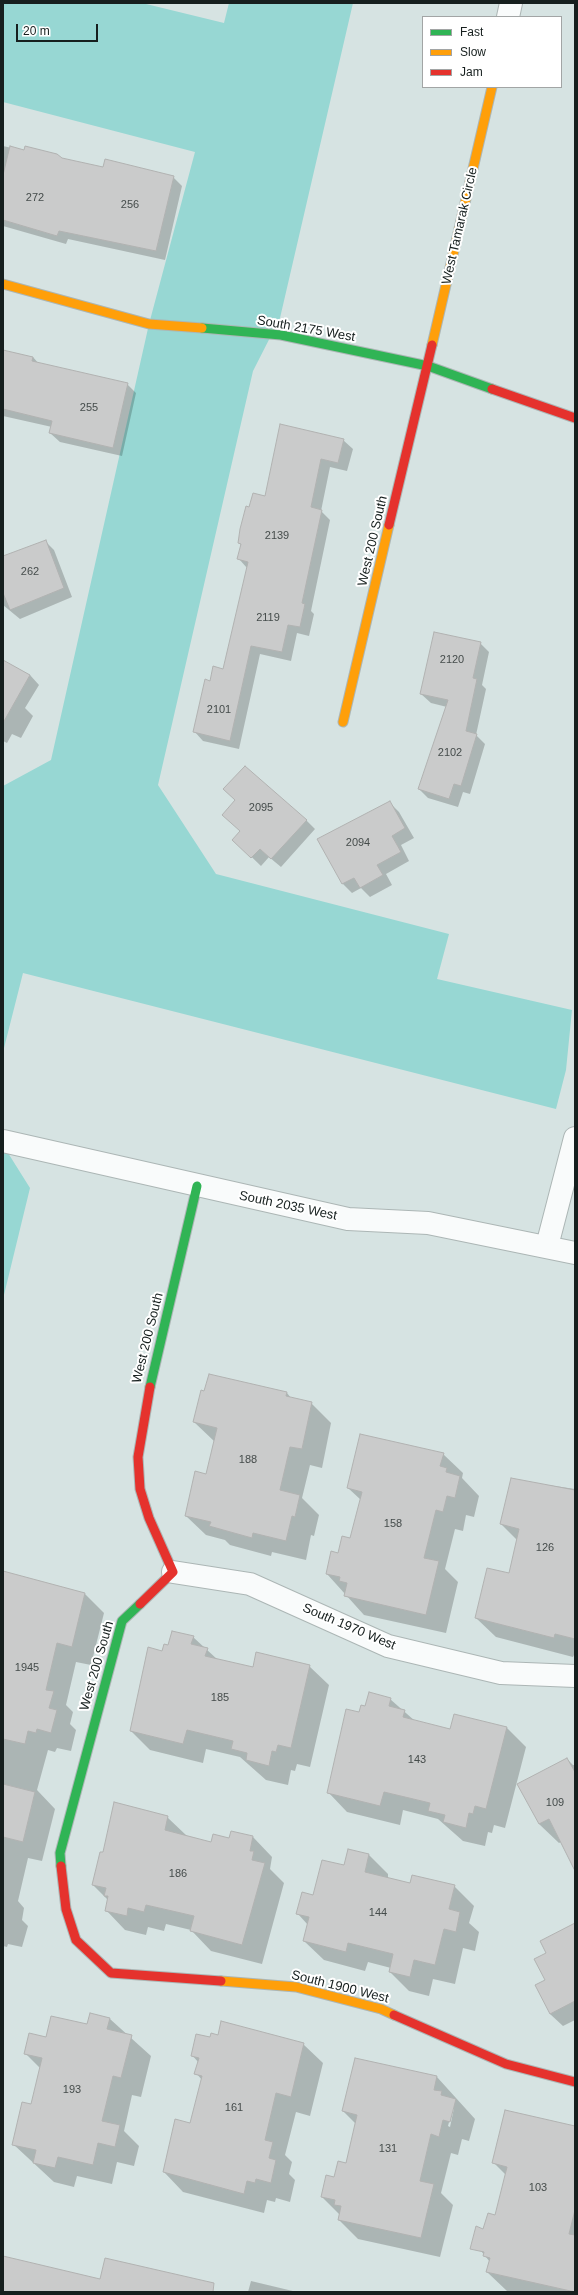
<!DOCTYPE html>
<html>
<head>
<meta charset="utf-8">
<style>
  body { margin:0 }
  #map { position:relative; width:578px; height:2295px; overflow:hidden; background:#d6e3e2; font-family:Helvetica,sans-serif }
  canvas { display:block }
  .frame { position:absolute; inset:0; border:4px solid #161f1e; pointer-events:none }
  .legend { position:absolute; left:422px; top:16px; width:140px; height:72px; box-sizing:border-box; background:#fff; border:1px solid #a2a5a5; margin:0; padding:5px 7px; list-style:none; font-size:12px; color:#161f1e }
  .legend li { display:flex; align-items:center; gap:8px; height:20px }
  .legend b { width:20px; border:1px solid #a2a5a5 }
  .scale { position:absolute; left:16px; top:24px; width:82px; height:18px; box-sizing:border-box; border:2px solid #161f1e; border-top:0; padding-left:5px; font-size:12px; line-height:14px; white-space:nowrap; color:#161f1e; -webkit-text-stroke:3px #fff; paint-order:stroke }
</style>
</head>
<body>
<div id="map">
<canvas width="578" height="2295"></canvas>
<div class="frame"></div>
<ul class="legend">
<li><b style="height:5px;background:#30b455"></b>Fast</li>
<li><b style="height:5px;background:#ff9f0a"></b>Slow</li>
<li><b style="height:5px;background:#e5322d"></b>Jam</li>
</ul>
<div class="scale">20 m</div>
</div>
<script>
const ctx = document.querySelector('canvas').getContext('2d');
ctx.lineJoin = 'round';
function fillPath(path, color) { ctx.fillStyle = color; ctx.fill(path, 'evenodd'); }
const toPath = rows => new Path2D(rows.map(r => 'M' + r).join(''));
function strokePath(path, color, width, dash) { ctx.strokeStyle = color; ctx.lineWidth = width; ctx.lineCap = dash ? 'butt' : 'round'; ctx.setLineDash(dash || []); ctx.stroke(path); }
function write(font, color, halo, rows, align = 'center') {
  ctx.font = font + ' Helvetica,sans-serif'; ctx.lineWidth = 4; ctx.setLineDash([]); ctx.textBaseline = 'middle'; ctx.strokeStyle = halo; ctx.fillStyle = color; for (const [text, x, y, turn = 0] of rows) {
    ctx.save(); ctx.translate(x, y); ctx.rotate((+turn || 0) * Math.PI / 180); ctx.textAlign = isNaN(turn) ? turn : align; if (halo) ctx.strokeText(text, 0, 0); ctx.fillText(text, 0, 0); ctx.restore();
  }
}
fillPath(toPath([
  [3,3,142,3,224,23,229,3,353,3,280,318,253,371,158,785,216,874,449,934,437,979,572,1010,566,1070,556,1109,23,973,3,1052,3,786,51,760,149,324,195,152,3,102],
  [3,1145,30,1188,3,1299]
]), '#97d7d3');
fillPath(toPath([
  [3,146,104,169,173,177,182,186,165,260,68,239,66,244,3,226],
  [3,351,33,357,39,364,127,384,136,393,122,456,60,442,50,433,52,427,3,416],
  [343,440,353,449,347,471,330,467,321,511,330,520,311,611,314,614,309,636,297,633,291,661,260,654,239,749,203,741,194,731,211,682,224,670,247,568,239,559,242,546,239,543,250,508],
  [45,541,54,550,72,597,20,619,3,605,3,557],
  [480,643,489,652,482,685,486,689,476,735,485,744,470,794,463,792,458,807,428,798,419,789,447,707,431,703,421,694],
  [3,661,30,675,39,685,25,708,33,716,21,738,12,734,7,743,3,741],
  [390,803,399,812,414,838,401,845,409,861,386,874,392,885,370,897,361,888,352,893,343,884,318,840],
  [306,820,315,829,281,867,269,857,261,866,234,840,241,832],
  [287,1393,291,1398,311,1403,331,1423,322,1468,310,1465,302,1498,319,1515,314,1536,311,1535,306,1560,272,1552,271,1556,230,1545,225,1540,206,1535,186,1516,207,1475,215,1442,194,1422],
  [443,1454,463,1473,462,1478,479,1496,474,1517,466,1515,463,1531,455,1529,445,1569,458,1582,446,1633,364,1615,327,1574,351,1540,361,1500,348,1488],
  [548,1485,575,1489,575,1653,573,1657,496,1637,476,1618,509,1575,517,1540,501,1524,547,1487],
  [3,1572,84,1593,104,1613,91,1665,76,1662,66,1705,73,1712,70,1724,76,1730,71,1751,57,1748,55,1752,48,1750,37,1790,55,1809,42,1861,28,1858,18,1901,24,1908,22,1920,28,1926,22,1947,8,1944,7,1947,3,1946],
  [193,1637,218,1660,254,1668,309,1666,329,1685,310,1767,297,1764,295,1771,291,1770,288,1785,266,1780,240,1757,206,1749,203,1763,150,1750,131,1731,163,1652,168,1646],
  [390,1699,415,1721,451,1730,506,1727,526,1747,505,1828,494,1825,492,1833,488,1832,485,1846,463,1841,438,1819,403,1810,400,1825,347,1812,328,1792,360,1713,366,1708],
  [567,1759,573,1765,575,1765,575,1860,561,1842,559,1843,539,1824],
  [167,1817,187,1836,212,1843,230,1839,232,1832,253,1837,272,1857,270,1869,284,1883,262,1964,211,1951,191,1930,166,1924,164,1931,148,1927,146,1935,125,1930,106,1910,108,1900,93,1885,103,1853],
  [349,1850,369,1855,388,1874,388,1878,411,1884,454,1886,474,1906,469,1923,479,1932,475,1951,463,1948,455,1984,433,1979,429,1996,409,1991,390,1972,391,1968,368,1962,365,1971,324,1960,304,1941,308,1925,298,1914,345,1866],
  [575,1927,575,2020,563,2026,550,2014,546,1980,547,1953],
  [110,2019,151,2056,141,2097,132,2095,124,2131,139,2146,134,2166,117,2162,112,2184,77,2176,74,2187,54,2182,13,2144,32,2105,41,2069,26,2054,47,2039],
  [219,2036,303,2044,323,2063,310,2116,296,2112,285,2155,292,2162,289,2174,295,2180,290,2202,276,2198,275,2202,267,2200,264,2213,183,2192,164,2172,191,2124,202,2080,196,2073,198,2062,192,2055,211,2038],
  [437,2077,475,2119,469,2141,462,2139,458,2155,451,2153,441,2193,453,2205,440,2257,358,2239,339,2220,340,2215,322,2197,346,2164,356,2124,343,2111],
  [453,2107,454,2108,450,2127,448,2126],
  [575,2128,575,2292,507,2291,487,2272,490,2262,481,2251,484,2230,496,2216,506,2175,494,2163],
  [251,2281,297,2292,248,2292]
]), '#0003');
const building = toPath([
  [10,146,24,150,25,146,57,154,62,158,103,167,105,159,174,176,156,251,59,231,57,236,3,220,3,175,10,146],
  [3,350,33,357,32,361,128,383,113,448,49,433,52,421,3,409,3,350],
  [280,424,344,439,338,463,321,459,311,507,322,510,302,603,305,604,300,627,288,625,282,652,251,646,230,741,193,732,205,679,210,681,213,666,223,669,248,562,237,559,241,544,238,543,240,529,246,506,249,507,253,493,265,496,280,424],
  [46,540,64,588,10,610,3,593,3,556,46,540],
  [434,632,481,642,473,678,477,679,466,731,477,734,461,786,454,784,449,799,418,789,448,700,420,694,434,632],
  [3,660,30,675,3,723,3,660],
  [245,766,307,820,271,859,260,849,251,858,232,840,240,831,222,815,235,800,223,789,245,766],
  [390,801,405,828,392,836,401,852,377,865,383,875,360,888,354,878,342,884,317,839,390,801],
  [209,1374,287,1392,286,1396,312,1402,302,1449,290,1447,280,1490,300,1495,295,1517,292,1516,286,1541,253,1533,252,1538,209,1526,211,1522,185,1516,195,1471,206,1474,217,1428,193,1422,201,1390,204,1391,209,1374],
  [360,1434,444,1453,440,1466,447,1468,446,1472,460,1476,455,1498,447,1496,443,1512,436,1510,424,1558,439,1561,426,1615,344,1596,347,1583,339,1581,340,1577,326,1574,331,1551,338,1553,342,1536,350,1538,362,1492,347,1488,360,1434],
  [511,1478,575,1490,575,1639,555,1634,554,1638,475,1618,487,1568,509,1573,519,1529,500,1524,511,1478],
  [3,1571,85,1593,72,1647,57,1643,46,1690,54,1691,49,1708,57,1710,51,1733,37,1729,36,1733,28,1731,25,1744,3,1739,3,1571],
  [172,1631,194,1636,191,1644,208,1648,205,1656,253,1667,256,1652,310,1665,291,1748,278,1745,276,1752,272,1751,269,1766,246,1760,247,1753,231,1749,233,1741,187,1730,183,1744,130,1731,148,1647,162,1651,164,1644,168,1645,172,1631],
  [369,1692,391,1698,389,1706,405,1710,403,1717,450,1729,454,1714,507,1727,486,1809,475,1806,473,1814,469,1813,466,1828,443,1822,445,1815,428,1811,430,1803,384,1792,380,1806,327,1793,346,1709,359,1712,361,1705,365,1706,369,1692],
  [567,1758,575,1772,575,1871,549,1819,539,1824,517,1784,567,1758],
  [3,1784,35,1792,23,1842,3,1837,3,1784],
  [114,1802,168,1816,165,1830,211,1842,213,1834,229,1838,231,1831,253,1836,250,1851,254,1851,252,1860,265,1863,242,1945,190,1931,194,1916,146,1905,144,1912,128,1908,127,1916,105,1911,108,1896,104,1896,106,1888,92,1885,100,1852,103,1852,114,1802],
  [348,1849,369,1854,365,1872,410,1883,412,1875,455,1885,449,1909,460,1912,456,1932,444,1929,435,1965,414,1960,410,1977,389,1972,393,1954,348,1943,346,1952,303,1941,309,1917,296,1914,302,1892,313,1895,322,1860,344,1865,348,1849],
  [575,1923,575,2001,550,2014,535,1985,545,1980,534,1959,546,1953,540,1941,575,1923],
  [90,2013,110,2018,107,2029,132,2035,121,2078,113,2076,102,2121,120,2125,115,2147,98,2143,93,2165,58,2157,55,2168,33,2163,36,2150,12,2145,22,2102,31,2104,42,2058,24,2054,29,2033,46,2037,51,2016,87,2024,90,2013],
  [221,2021,304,2043,291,2097,276,2093,265,2140,273,2142,269,2158,276,2160,271,2183,256,2179,255,2183,247,2181,244,2194,163,2172,175,2119,190,2123,202,2076,194,2074,199,2058,191,2056,196,2034,210,2037,211,2033,218,2035,221,2021],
  [355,2058,437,2076,434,2090,442,2091,441,2095,456,2099,450,2122,443,2120,439,2137,431,2134,420,2181,434,2184,421,2238,338,2220,341,2206,334,2205,335,2200,321,2197,326,2175,334,2177,338,2161,346,2163,357,2115,342,2111,355,2058],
  [505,2110,575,2126,575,2210,569,2234,575,2235,575,2292,486,2272,490,2258,483,2256,484,2252,470,2249,476,2226,483,2229,488,2213,495,2215,507,2167,492,2163,505,2110],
  [3,2256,100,2279,105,2258,214,2283,213,2292,3,2292,3,2256]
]);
fillPath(building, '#cacbcb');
strokePath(building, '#b1b2b1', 1);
const street = toPath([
  [508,17,511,3],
  [3,1141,348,1219,428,1223,575,1253],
  [547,1246,575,1138],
  [173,1572,250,1584,388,1646,501,1673,575,1676]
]);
const fast = toPath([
  [202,328,281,335,428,366,492,389],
  [150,1387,197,1186],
  [61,1866,60,1853,122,1621,140,1604]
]);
const slow = toPath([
  [3,284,149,324,202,328],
  [432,345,492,87],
  [343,722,389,525],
  [221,1981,296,1987,381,2009,394,2015]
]);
const jam = toPath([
  [492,389,575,418],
  [389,525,432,345],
  [140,1604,173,1572,149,1518,140,1489,138,1457,150,1387],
  [61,1866,66,1909,76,1940,111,1973,221,1981],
  [394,2015,506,2064,575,2082]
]);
strokePath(street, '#acb6b5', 24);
strokePath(fast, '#acb6b5', 11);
strokePath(slow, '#acb6b5', 11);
strokePath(jam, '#acb6b5', 11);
strokePath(street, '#f9fbfb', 22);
strokePath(fast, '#30b455', 9);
strokePath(slow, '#ff9f0a', 9);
strokePath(jam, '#e5322d', 9);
write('11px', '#454c4b', null, [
  ["272",35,198],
  ["256",130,205],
  ["255",89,408],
  ["2139",277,536],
  ["262",30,572],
  ["2119",268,618],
  ["2120",452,660],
  ["2101",219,710],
  ["2102",450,753],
  ["2095",261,808],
  ["2094",358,843],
  ["188",248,1460],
  ["158",393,1524],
  ["126",545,1548],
  ["1945",27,1668],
  ["185",220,1698],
  ["143",417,1760],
  ["109",555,1803],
  ["186",178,1874],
  ["144",378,1913],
  ["193",72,2090],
  ["161",234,2108],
  ["131",388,2149],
  ["103",538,2188]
]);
write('13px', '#161f1e', '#fff', [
  ["West Tamarak Circle",460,226,-77],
  ["South 2175 West",306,329,10],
  ["West 200 South",373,541,-77],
  ["South 2035 West",288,1206,12],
  ["West 200 South",148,1338,-76],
  ["South 1970 West",349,1627,23],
  ["West 200 South",97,1666,-74],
  ["South 1900 West",340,1987,14]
]);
</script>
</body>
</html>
